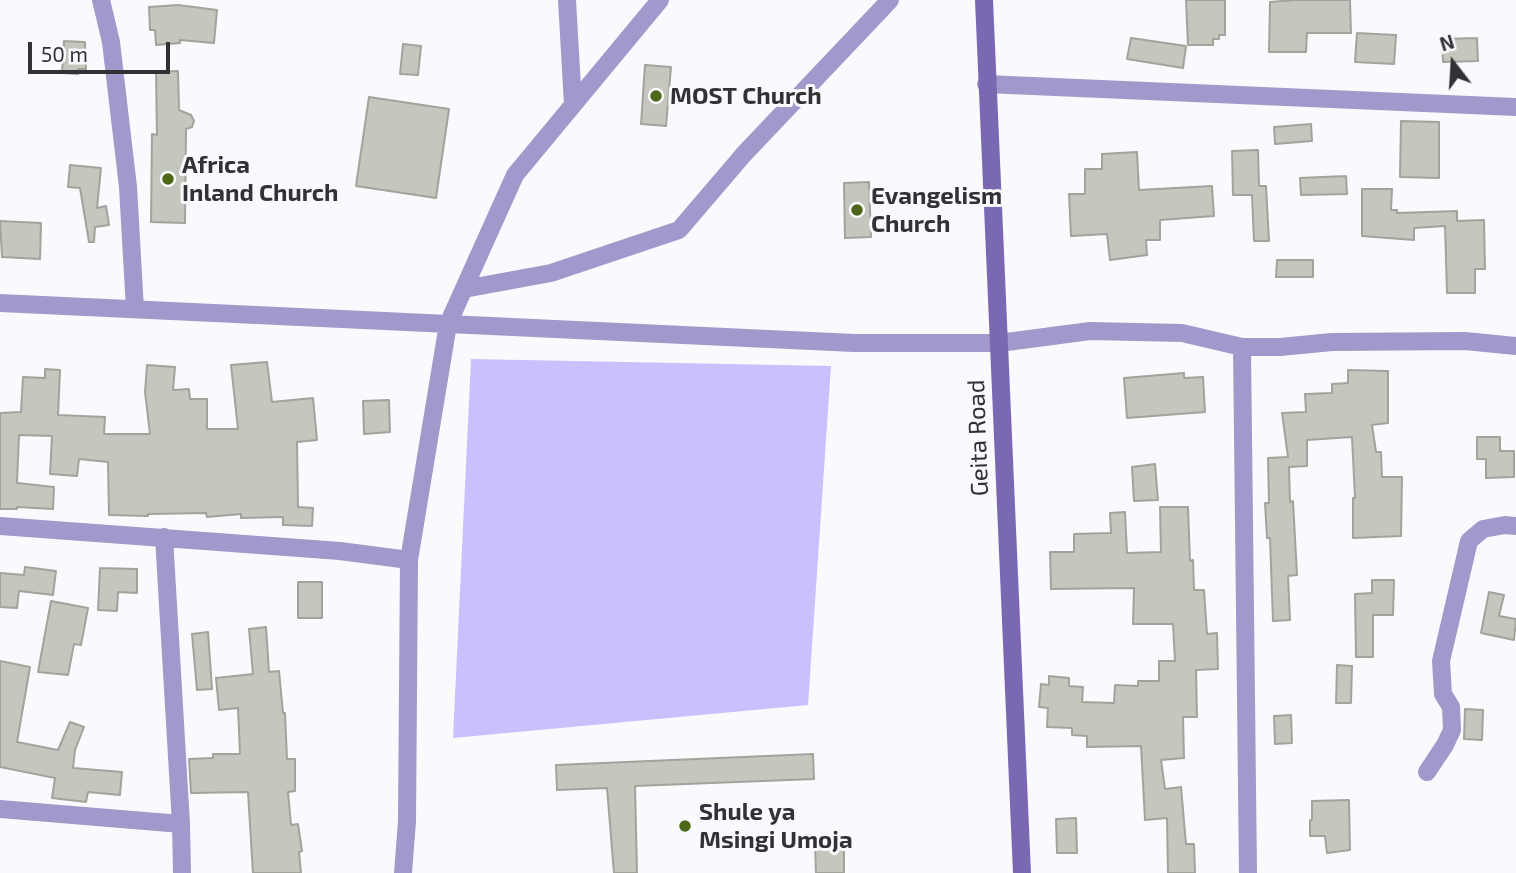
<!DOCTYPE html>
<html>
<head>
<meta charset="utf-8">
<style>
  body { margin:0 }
  #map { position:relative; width:1516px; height:873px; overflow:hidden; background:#faf9fe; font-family:"Exo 2",sans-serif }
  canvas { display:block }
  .north { position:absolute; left:1418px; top:28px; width:70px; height:70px; -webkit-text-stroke:5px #faf9fe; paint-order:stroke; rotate:343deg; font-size:19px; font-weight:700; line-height:28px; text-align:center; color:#323136 }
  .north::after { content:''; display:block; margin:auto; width:24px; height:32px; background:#323136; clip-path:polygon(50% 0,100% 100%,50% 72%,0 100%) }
  .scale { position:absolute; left:28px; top:42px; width:142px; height:32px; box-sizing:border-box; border:4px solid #323136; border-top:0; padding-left:9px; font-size:21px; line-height:24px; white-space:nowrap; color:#323136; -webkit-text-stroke:5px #faf9fe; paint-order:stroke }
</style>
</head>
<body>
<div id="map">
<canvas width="1516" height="873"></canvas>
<div class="north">N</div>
<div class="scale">50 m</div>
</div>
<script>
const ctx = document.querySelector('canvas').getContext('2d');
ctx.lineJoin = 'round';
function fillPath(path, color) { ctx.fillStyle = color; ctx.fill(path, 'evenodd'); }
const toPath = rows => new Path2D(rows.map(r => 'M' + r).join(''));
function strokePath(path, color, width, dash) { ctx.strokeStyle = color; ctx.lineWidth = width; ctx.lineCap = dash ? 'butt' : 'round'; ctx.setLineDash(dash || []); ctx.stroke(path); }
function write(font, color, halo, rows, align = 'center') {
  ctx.font = font + ' "Exo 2",sans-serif'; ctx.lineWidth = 6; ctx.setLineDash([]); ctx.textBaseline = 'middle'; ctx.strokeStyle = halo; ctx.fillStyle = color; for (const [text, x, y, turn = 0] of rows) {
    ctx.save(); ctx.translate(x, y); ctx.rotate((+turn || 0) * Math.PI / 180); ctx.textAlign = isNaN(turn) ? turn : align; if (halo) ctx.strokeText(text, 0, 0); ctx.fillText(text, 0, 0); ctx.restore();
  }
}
fillPath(toPath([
  [471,359,831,366,808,705,453,738]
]), '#ccbffe');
const building = toPath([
  [1186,0,1225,0,1225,35,1219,35,1219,39,1213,39,1213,45,1188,45,1186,0],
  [1295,0,1350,0,1351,33,1307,33,1306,52,1269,52,1270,2,1295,0],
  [178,5,217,10,214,43,180,40,180,43,156,45,155,30,150,30,149,7,178,5],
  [1357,33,1396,35,1394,64,1355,62,1357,33],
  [1131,38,1186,46,1183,68,1127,59,1131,38],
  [1477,38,1478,61,1443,62,1442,39,1477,38],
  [64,41,85,42,86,69,78,69,78,74,62,73,64,41],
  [403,44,421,46,418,75,400,74,403,44],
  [645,65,671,67,666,126,641,124,645,65],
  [178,71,179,110,191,115,194,121,192,127,186,129,185,223,151,222,152,134,157,135,156,72,178,71],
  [369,97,449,109,436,198,356,186,369,97],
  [1401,121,1439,122,1439,178,1400,177,1401,121],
  [1311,124,1312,141,1275,144,1274,127,1311,124],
  [1258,150,1259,186,1266,186,1269,241,1254,241,1252,195,1233,195,1232,151,1258,150],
  [1137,152,1139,190,1212,186,1214,216,1160,220,1160,240,1146,240,1147,255,1110,260,1107,234,1071,236,1069,194,1085,194,1085,169,1102,169,1102,154,1137,152],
  [70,165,101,168,97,208,106,206,109,225,95,227,94,242,89,242,80,188,68,187,70,165],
  [1346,176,1347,194,1301,195,1300,178,1346,176],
  [869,182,871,237,845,238,844,183,869,182],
  [1362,189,1392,189,1391,210,1397,210,1397,213,1457,211,1457,221,1484,220,1485,269,1475,269,1475,293,1447,293,1445,226,1414,228,1414,240,1362,236,1362,189],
  [0,221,41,223,40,259,2,257,0,221],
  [1277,260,1313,260,1313,277,1276,277,1277,260],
  [267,362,272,402,313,398,317,440,297,442,298,507,313,508,312,526,283,525,283,517,241,518,241,514,207,517,206,513,148,514,148,516,109,515,108,462,79,459,77,476,50,474,52,436,19,435,17,483,54,487,53,509,17,507,17,509,0,509,0,413,21,412,23,377,45,378,45,369,60,370,58,415,105,417,104,434,150,434,145,392,147,365,175,367,173,390,189,389,190,399,207,399,207,429,238,429,231,365,267,362],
  [1348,370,1388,371,1388,423,1372,425,1376,452,1381,452,1382,477,1402,477,1401,536,1353,538,1353,498,1355,498,1352,437,1307,440,1307,466,1289,467,1290,502,1293,501,1297,575,1288,576,1290,620,1273,621,1270,538,1267,538,1265,503,1269,503,1268,458,1288,457,1282,413,1306,412,1305,394,1332,393,1332,384,1348,383,1348,370],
  [1184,373,1184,378,1203,377,1205,412,1127,418,1124,378,1184,373],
  [389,400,390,432,364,434,363,401,389,400],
  [1477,437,1500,437,1500,451,1514,451,1514,477,1486,478,1486,459,1477,459,1477,437],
  [1155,464,1158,500,1134,501,1132,467,1155,464],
  [1160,507,1188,507,1190,561,1193,560,1194,590,1204,590,1207,634,1217,633,1218,669,1196,670,1197,717,1183,717,1184,758,1161,760,1165,789,1181,787,1186,844,1194,844,1195,873,1168,873,1167,818,1145,820,1141,746,1087,747,1087,736,1072,735,1072,728,1047,727,1048,708,1039,707,1041,684,1049,685,1049,676,1069,678,1069,686,1083,687,1082,702,1114,703,1115,685,1138,686,1138,681,1159,681,1159,661,1175,661,1173,624,1133,624,1134,588,1051,589,1050,552,1074,552,1074,534,1111,533,1110,513,1125,512,1127,553,1161,552,1160,507],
  [25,567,56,571,53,595,19,591,17,608,0,607,0,573,24,575,25,567],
  [100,568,137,569,137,593,118,592,117,611,98,610,100,568],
  [1372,580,1394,580,1393,615,1373,615,1373,657,1356,657,1355,594,1372,593,1372,580],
  [298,582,322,582,322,618,298,618,298,582],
  [1489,592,1504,595,1499,616,1516,619,1514,640,1481,633,1489,592],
  [51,601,88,608,81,645,74,644,68,675,38,672,51,601],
  [266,627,269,672,279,671,283,713,285,713,287,759,295,759,295,791,288,792,291,825,298,824,302,851,299,852,301,873,253,873,248,792,191,793,189,759,213,758,213,754,240,754,238,708,219,710,216,678,253,674,249,629,266,627],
  [208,632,212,689,197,690,192,634,208,632],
  [0,661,30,667,17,742,58,750,70,722,84,727,75,750,73,768,122,772,120,795,88,792,86,802,52,798,55,778,0,767,0,661],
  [1337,665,1352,666,1351,703,1336,703,1337,665],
  [1465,709,1483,710,1482,740,1464,739,1465,709],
  [1291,715,1292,743,1275,744,1274,716,1291,715],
  [813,754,814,779,635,786,637,873,614,873,607,788,557,790,556,765,813,754],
  [1349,800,1350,850,1327,853,1325,836,1310,836,1310,820,1312,820,1312,801,1349,800],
  [1076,818,1077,853,1057,853,1056,819,1076,818],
  [815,843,844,843,844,873,816,873,815,843]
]);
fillPath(building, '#c3c7bd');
strokePath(building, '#a0a49b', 2);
strokePath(toPath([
  [101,0,111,42,128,187,135,309],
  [567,0,573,105],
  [986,84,1516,107],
  [464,289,551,273,679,230,744,154,890,0],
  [0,303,854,343,999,343,1090,331,1182,333,1242,347,1280,347,1332,342,1465,341,1516,346],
  [1242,347,1248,873],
  [0,526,340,551,409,560],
  [164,537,181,824,182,873],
  [1427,772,1445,745,1452,730,1451,707,1443,694,1441,661,1469,541,1483,529,1505,525,1516,526],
  [0,809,181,824],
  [403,873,407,821,409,560,448,324,515,175,660,0]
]), '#a398cb', 18);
strokePath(toPath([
  [984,0,1022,873]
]), '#7a68b2', 18);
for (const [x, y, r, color] of [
  [656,96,7,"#4d6819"],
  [168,179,7,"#4d6819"],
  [857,210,7,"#4d6819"],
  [685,826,7,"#4d6819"]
]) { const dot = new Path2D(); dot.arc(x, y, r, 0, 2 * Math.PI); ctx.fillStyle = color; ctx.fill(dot); strokePath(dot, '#faf9fe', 2.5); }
write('bold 24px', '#323136', '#faf9fe', [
  ["MOST Church",670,96],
  ["Africa",182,165],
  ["Inland Church",182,193],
  ["Evangelism",871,196],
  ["Church",871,224],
  ["Shule ya",699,812],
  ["Msingi Umoja",699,840]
], 'left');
write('24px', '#323136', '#faf9fe', [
  ["Geita Road",978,438,-92]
]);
</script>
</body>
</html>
